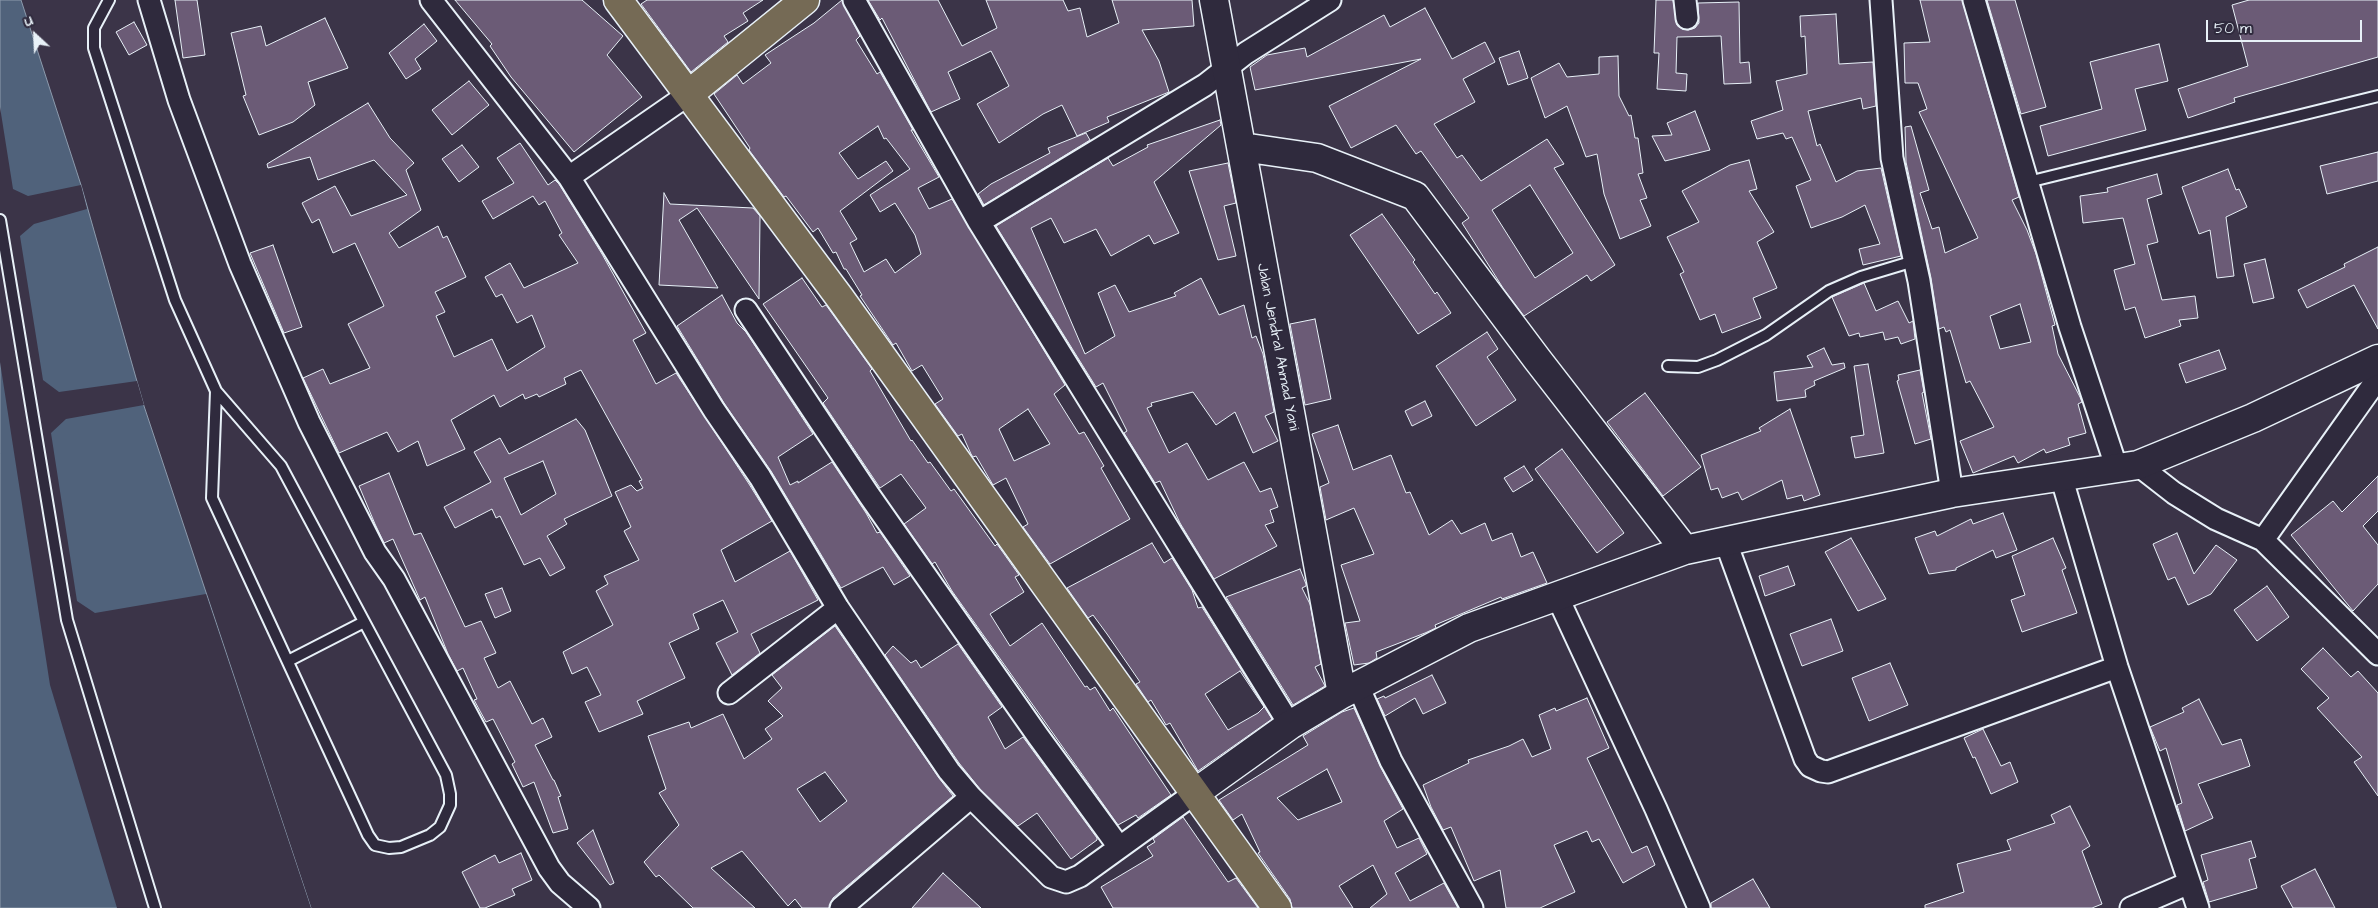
<!DOCTYPE html>
<html>
<head>
<meta charset="utf-8">
<style>
  body { margin:0 }
  #map { position:relative; width:2378px; height:908px; overflow:hidden; background:#3b3448; font-family:"Architects Daughter",sans-serif }
  canvas { display:block }
  .north { position:absolute; left:10px; top:10px; width:50px; height:50px; -webkit-text-stroke:4px #2f2a3d; paint-order:stroke; rotate:335deg; font-size:14px; font-weight:700; line-height:20px; text-align:center; color:#e8f1f8 }
  .north::after { content:''; display:block; margin:auto; width:18px; height:22px; background:#e8f1f8; clip-path:polygon(50% 0,100% 100%,50% 72%,0 100%) }
  .scale { position:absolute; left:2206px; top:20px; width:156px; height:22px; box-sizing:border-box; border:2px solid #e8f1f8; border-top:0; padding-left:6px; font-size:15px; line-height:18px; white-space:nowrap; color:#e8f1f8; -webkit-text-stroke:4px #2f2a3d; paint-order:stroke }
</style>
</head>
<body>
<div id="map">
<canvas width="2378" height="908"></canvas>
<div class="north">U</div>
<div class="scale">50 m</div>
</div>
<script>
const ctx = document.querySelector('canvas').getContext('2d');
ctx.lineJoin = 'round';
function fillPath(path, color) { ctx.fillStyle = color; ctx.fill(path, 'evenodd'); }
const toPath = rows => new Path2D(rows.map(r => 'M' + r).join(''));
function strokePath(path, color, width, dash) { ctx.strokeStyle = color; ctx.lineWidth = width; ctx.lineCap = dash ? 'butt' : 'round'; ctx.setLineDash(dash || []); ctx.stroke(path); }
function write(font, color, halo, rows, align = 'center') {
  ctx.font = font + ' "Architects Daughter",sans-serif'; ctx.lineWidth = 4; ctx.setLineDash([]); ctx.textBaseline = 'middle'; ctx.strokeStyle = halo; ctx.fillStyle = color; for (const [text, x, y, turn = 0] of rows) {
    ctx.save(); ctx.translate(x, y); ctx.rotate((+turn || 0) * Math.PI / 180); ctx.textAlign = isNaN(turn) ? turn : align; if (halo) ctx.strokeText(text, 0, 0); ctx.fillText(text, 0, 0); ctx.restore();
  }
}
const water = toPath([
  [0,0,21,0,81,185,144,406,311,908,0,908,0,0]
]);
fillPath(water, '#50627b');
strokePath(water, '#8d9bad', 1);
fillPath(toPath([
  [0,107,13,189,28,196,81,185,87,209,34,224,20,236,43,380,59,392,137,381,144,405,66,419,51,433,77,601,95,613,206,594,311,908,117,908,50,685,0,362]
]), '#3b3448');
const building = toPath([
  [175,0,197,0,205,55,183,58,175,0],
  [455,0,582,0,623,36,607,55,642,97,574,152,511,77,490,46,492,44,455,0],
  [647,0,763,0,743,13,748,21,724,36,728,42,691,72,641,4,647,0],
  [842,0,860,36,856,40,877,74,880,72,913,130,911,130,939,177,918,188,929,209,952,199,1065,385,1054,394,1079,434,1084,432,1104,466,1101,468,1130,519,1050,564,1023,527,1028,524,1006,478,993,485,976,456,973,457,971,454,962,434,958,436,935,404,943,399,922,365,912,371,896,343,893,345,860,296,862,295,846,269,844,269,836,252,833,253,818,228,813,232,786,196,784,197,749,150,750,148,714,94,737,75,743,84,771,63,765,55,814,23,842,0],
  [878,126,884,139,886,138,910,169,870,195,880,212,895,203,915,235,921,254,895,273,886,259,864,272,850,243,857,239,840,211,893,171,886,161,858,179,839,153,878,126],
  [1028,409,1050,444,1014,461,999,429,1028,409],
  [868,0,938,0,962,46,997,28,986,0,1063,0,1068,11,1080,8,1087,37,1119,23,1112,0,1192,0,1194,26,1142,30,1159,61,1169,92,1107,117,1109,122,1077,136,1062,105,1043,114,999,143,977,104,1009,86,991,51,948,72,960,99,931,112,882,18,880,20,868,0],
  [1656,0,1673,0,1677,25,1682,29,1688,30,1695,28,1699,23,1698,3,1739,2,1740,63,1749,62,1751,83,1724,84,1721,36,1677,37,1676,73,1687,74,1686,91,1657,89,1659,53,1654,53,1656,0],
  [1920,0,1962,0,2019,197,2012,200,2027,230,2036,254,2055,325,2052,326,2058,354,2080,397,2082,402,2078,404,2086,433,2068,438,2070,445,2046,453,2044,449,2018,463,2014,456,1973,473,1960,441,1994,427,1970,381,1966,383,1950,330,1946,332,1944,327,1939,329,1931,278,1906,162,1905,127,1911,126,1929,190,1920,193,1932,229,1939,227,1945,253,1978,238,1919,112,1927,109,1918,83,1905,83,1904,43,1930,42,1920,0],
  [2020,304,2031,342,2000,349,1990,316,2020,304],
  [1987,0,2015,0,2046,107,2021,114,1987,0],
  [2249,0,2378,0,2378,57,2234,98,2235,102,2188,118,2178,89,2248,66,2232,5,2249,0],
  [1425,8,1452,59,1485,42,1495,62,1463,79,1475,102,1434,124,1457,158,1462,155,1481,181,1547,139,1564,164,1554,168,1615,265,1591,281,1587,275,1524,316,1503,288,1462,223,1469,218,1421,151,1416,154,1396,125,1351,148,1329,106,1421,59,1255,90,1250,67,1267,55,1305,48,1307,57,1384,15,1390,27,1425,8],
  [1530,185,1573,253,1535,278,1492,210,1530,185],
  [1836,14,1839,64,1873,62,1876,106,1863,109,1861,98,1808,111,1817,146,1820,144,1836,182,1857,171,1881,168,1901,256,1863,265,1859,249,1880,244,1865,205,1842,217,1811,228,1796,186,1811,180,1792,137,1786,139,1783,133,1757,139,1751,121,1783,110,1776,81,1807,74,1805,36,1801,37,1800,16,1836,14],
  [325,18,348,68,308,82,315,105,293,122,259,135,243,96,246,95,231,33,261,26,266,46,325,18],
  [134,22,147,45,129,55,116,32,134,22],
  [424,24,437,41,415,59,421,69,406,79,389,53,424,24],
  [2159,44,2168,81,2135,89,2146,130,2048,156,2040,126,2102,109,2090,62,2159,44],
  [1519,51,1528,78,1508,85,1499,58,1519,51],
  [1618,56,1619,96,1629,116,1631,115,1635,138,1638,138,1643,173,1638,174,1647,198,1640,200,1651,226,1620,239,1604,194,1597,154,1586,157,1567,106,1545,118,1531,78,1559,63,1567,77,1599,74,1599,57,1618,56],
  [469,81,489,105,452,135,432,110,469,81],
  [368,103,390,138,414,163,406,170,421,210,389,233,399,248,438,226,443,238,447,236,466,277,435,292,445,312,436,316,454,357,492,339,507,371,545,347,532,315,517,323,502,294,496,297,485,277,510,263,524,288,578,263,559,235,562,233,545,201,539,205,533,196,493,219,482,201,514,183,497,158,520,143,548,185,555,180,559,184,602,254,646,333,633,340,656,384,676,373,749,484,772,521,721,550,735,582,790,551,818,600,751,634,760,653,732,675,716,643,738,632,723,600,693,614,699,629,669,643,685,678,637,701,643,714,599,732,585,702,601,695,587,667,572,674,563,652,613,625,596,591,608,584,604,576,639,560,624,531,631,527,615,492,631,485,637,491,643,488,639,481,642,480,581,370,564,378,566,384,539,397,537,394,525,399,523,394,500,407,494,395,451,420,465,449,427,466,418,441,398,452,387,432,339,453,303,378,323,369,330,384,370,368,348,324,384,306,355,243,333,253,319,219,312,223,302,203,335,186,351,216,407,195,374,160,318,180,310,157,268,168,267,164,368,103],
  [1695,111,1710,150,1665,161,1652,136,1672,135,1667,123,1695,111],
  [1220,120,1221,125,1154,182,1179,233,1154,244,1149,235,1111,256,1096,229,1064,243,1051,218,1031,228,1085,354,1115,336,1098,293,1115,285,1129,312,1176,296,1174,293,1201,278,1219,315,1244,305,1252,338,1256,336,1263,354,1274,412,1265,416,1278,441,1253,453,1235,412,1216,425,1193,392,1151,403,1152,406,1147,408,1169,453,1187,443,1208,480,1244,462,1260,492,1271,488,1278,507,1270,510,1274,522,1265,525,1277,546,1214,579,1180,523,1160,481,1155,483,1124,433,1127,431,1103,383,1096,387,996,226,1108,158,1113,166,1148,147,1147,145,1220,120],
  [1086,133,1090,140,984,205,978,194,991,184,1050,153,1048,148,1086,133],
  [462,145,479,167,459,182,442,159,462,145],
  [2378,152,2378,181,2327,194,2320,166,2378,152],
  [1749,160,1757,189,1749,191,1774,232,1757,242,1777,288,1753,298,1761,318,1722,333,1715,314,1700,320,1680,274,1684,272,1667,237,1699,222,1682,191,1730,165,1749,160],
  [1228,163,1236,203,1224,206,1236,256,1218,260,1189,171,1228,163],
  [2228,169,2236,190,2239,189,2247,207,2226,217,2234,276,2217,278,2210,230,2199,234,2182,187,2228,169],
  [2157,174,2162,194,2147,199,2158,242,2147,245,2162,300,2195,296,2198,318,2179,320,2181,326,2145,338,2135,307,2125,310,2114,270,2135,264,2123,218,2083,223,2080,196,2108,192,2107,188,2157,174],
  [664,193,670,204,753,208,760,216,759,299,697,208,679,220,718,288,659,285,664,193],
  [1382,214,1415,260,1413,262,1435,294,1437,292,1451,313,1418,334,1350,235,1382,214],
  [273,245,302,327,284,333,250,253,273,245],
  [2378,247,2378,329,2354,285,2307,308,2298,290,2345,267,2344,264,2378,247],
  [2265,259,2274,298,2253,303,2244,264,2265,259],
  [802,278,822,307,826,305,872,369,870,371,911,441,912,440,928,463,930,462,951,491,954,489,995,546,997,544,1019,575,1015,577,1024,592,990,614,1010,646,1042,623,1085,687,1087,686,1090,690,1095,687,1110,711,1113,708,1171,795,1138,818,1136,815,1118,825,952,591,935,562,932,564,904,524,926,508,901,474,880,488,823,403,828,398,763,304,802,278],
  [1864,283,1876,311,1898,301,1909,323,1913,321,1915,339,1901,344,1898,337,1885,340,1883,332,1860,337,1859,333,1849,336,1832,297,1864,283],
  [722,295,737,323,746,332,813,434,778,457,790,485,798,481,798,483,832,462,866,513,877,533,880,532,910,576,894,585,883,567,841,588,771,471,724,403,677,326,722,295],
  [1315,319,1331,399,1305,405,1290,324,1315,319],
  [1487,332,1498,349,1487,357,1516,400,1476,426,1436,366,1487,332],
  [1824,348,1832,365,1844,363,1845,368,1814,381,1815,385,1805,390,1806,397,1777,401,1774,372,1813,367,1807,356,1824,348],
  [2219,350,2226,369,2186,383,2179,364,2219,350],
  [1868,364,1884,453,1855,458,1851,437,1864,435,1854,366,1868,364],
  [1920,370,1924,392,1922,393,1931,439,1915,444,1897,381,1899,380,1898,375,1920,370],
  [1645,393,1701,467,1663,496,1607,422,1645,393],
  [1425,401,1432,416,1412,426,1405,411,1425,401],
  [1790,409,1820,495,1804,501,1802,495,1787,499,1782,480,1742,500,1738,492,1722,498,1718,488,1711,490,1701,455,1761,431,1759,428,1790,409],
  [576,419,585,430,612,496,564,519,567,524,547,536,565,568,550,576,540,558,524,565,500,516,496,518,492,509,455,528,444,507,491,482,474,452,500,438,509,454,576,419],
  [543,461,556,494,521,515,504,478,543,461],
  [1338,425,1353,470,1391,455,1406,493,1410,492,1429,535,1452,520,1461,534,1485,523,1492,541,1512,533,1521,557,1533,552,1547,583,1502,599,1501,597,1435,625,1436,628,1425,633,1376,652,1377,658,1369,663,1354,665,1345,623,1360,621,1341,565,1374,554,1354,508,1326,520,1320,487,1329,483,1312,434,1338,425],
  [1562,449,1624,533,1597,553,1535,469,1562,449],
  [1524,466,1533,480,1513,492,1504,478,1524,466],
  [389,473,414,535,421,533,465,627,481,621,496,653,484,658,498,688,510,681,532,724,543,718,552,737,535,745,553,780,554,780,561,796,558,797,568,829,553,833,534,782,523,787,512,764,515,762,493,719,486,722,474,700,477,699,463,668,457,671,448,654,425,597,420,600,393,539,384,543,375,524,359,486,389,473],
  [2378,476,2378,511,2363,526,2378,545,2378,584,2353,611,2291,535,2333,501,2342,512,2378,476],
  [2003,513,2017,550,1996,558,1993,550,1956,568,1956,570,1929,574,1915,538,1935,531,1937,536,1971,519,1973,524,2003,513],
  [2177,533,2194,574,2216,545,2237,560,2211,594,2188,605,2175,577,2168,580,2153,544,2177,533],
  [1851,538,1886,599,1858,611,1825,552,1851,538],
  [2053,538,2066,568,2062,570,2077,613,2022,632,2011,600,2025,595,2012,556,2053,538],
  [1152,543,1164,563,1172,558,1192,590,1198,608,1202,607,1272,719,1198,771,1170,723,1166,725,1151,700,1148,702,1136,684,1140,682,1107,634,1093,615,1088,618,1067,588,1152,543],
  [1240,671,1264,707,1258,713,1228,730,1205,694,1240,671],
  [1788,566,1795,585,1765,596,1759,576,1788,566],
  [1300,569,1306,584,1306,586,1302,588,1310,604,1321,664,1315,667,1325,686,1293,705,1226,597,1300,569],
  [2267,586,2289,617,2257,641,2234,610,2267,586],
  [502,588,511,611,495,618,485,594,502,588],
  [1831,619,1843,651,1802,666,1790,634,1831,619],
  [835,626,939,778,953,796,833,898,829,908,802,908,795,899,788,906,742,851,711,868,755,908,693,908,659,875,656,877,644,862,679,825,659,793,666,789,648,736,689,722,691,728,723,714,744,759,772,739,765,729,783,716,768,701,782,688,772,675,835,626],
  [825,772,847,801,820,822,797,789,825,772],
  [958,644,1002,707,988,717,1005,749,1023,737,1097,838,1097,840,1071,859,1037,813,1018,826,980,789,959,763,885,655,893,646,911,663,916,660,921,668,958,644],
  [2323,648,2351,677,2358,671,2378,693,2378,796,2354,762,2362,757,2317,708,2329,698,2301,669,2323,648],
  [1890,663,1908,705,1869,721,1852,678,1890,663],
  [1432,675,1446,703,1423,714,1415,698,1385,716,1377,699,1384,696,1385,698,1432,675],
  [1587,698,1609,748,1587,758,1632,853,1647,846,1655,865,1623,883,1599,839,1592,842,1587,831,1554,845,1575,892,1540,908,1506,908,1500,870,1474,881,1451,827,1443,830,1431,807,1423,785,1469,763,1468,760,1509,746,1523,739,1532,757,1551,749,1539,715,1555,708,1556,711,1587,698],
  [2199,699,2222,745,2241,739,2250,766,2198,784,2213,818,2185,831,2177,805,2182,803,2166,748,2160,751,2150,727,2184,712,2182,708,2199,699],
  [1354,708,1380,766,1403,809,1384,821,1397,848,1419,838,1427,854,1395,873,1410,901,1444,883,1458,908,1370,908,1387,894,1373,865,1339,886,1353,908,1292,908,1290,899,1258,853,1260,852,1242,814,1233,820,1219,800,1308,745,1303,736,1342,712,1354,708],
  [1327,769,1342,802,1298,820,1277,798,1327,769],
  [1983,729,2001,766,2010,762,2018,782,1991,794,1975,757,1973,758,1964,738,1983,729],
  [2070,806,2090,846,2082,851,2102,904,2092,908,1925,908,1925,905,1964,892,1957,864,2011,850,2007,840,2055,823,2051,815,2070,806],
  [1183,817,1228,882,1236,878,1258,908,1113,908,1101,887,1153,856,1147,847,1155,842,1153,839,1183,817],
  [593,830,614,883,610,885,577,843,593,830],
  [2251,841,2256,857,2249,859,2257,888,2209,902,2203,882,2208,880,2201,855,2251,841],
  [521,853,532,880,512,889,515,895,485,908,480,908,462,872,495,855,499,863,521,853],
  [2315,869,2335,908,2293,908,2281,886,2315,869],
  [943,873,981,908,912,908,943,873],
  [1753,879,1770,908,1711,908,1711,903,1753,879]
]);
fillPath(building, '#6b5b76');
strokePath(building, '#e8f1f8', 1);
const lane = toPath([
  [109,0,94,28,94,48,175,300,216,391,281,466,446,775,450,794,450,805,440,827,430,835,401,847,389,848,375,845,368,835,212,498,216,391],
  [2028,182,2378,96],
  [0,220,67,620,155,908],
  [1668,366,1698,367,1717,360,1766,335,1829,291,1861,277,1914,261],
  [288,661,364,622]
]);
const street = toPath([
  [149,0,179,100,240,264,309,422,375,552,394,579,549,868,560,883,589,908],
  [431,0,569,177],
  [854,0,979,222,1290,725],
  [1685,0,1687,18],
  [1881,0,1892,158,1919,281,1952,493],
  [1974,0,2070,327,2117,469],
  [689,94,569,177,714,410,760,477,838,608,949,771,971,797,1051,877,1066,882,1080,876,1195,793],
  [979,222,1205,85,1246,53,1330,0],
  [746,310,869,495,1038,736,1119,847],
  [2138,465,2174,493,2216,519,2263,540,2378,654],
  [2061,476,2117,667,2198,908],
  [1725,540,1805,759,1810,766,1821,771,1828,772,2117,667],
  [2263,540,2378,378],
  [1557,596,1656,809,1699,908],
  [1358,686,1391,761,1472,908],
  [729,693,838,608],
  [841,908,971,797],
  [2131,908,2189,883]
]);
const secondary = toPath([
  [1214,0,1342,694],
  [1242,147,1317,158,1415,196,1537,359,1685,550],
  [1195,793,1290,725,1342,694,1469,628,1685,550,1952,493,2138,465,2253,418,2378,359]
]);
const highway = toPath([
  [618,0,840,298,1277,908],
  [689,94,805,0]
]);
strokePath(lane, '#e8f1f8', 14);
strokePath(street, '#e8f1f8', 25);
strokePath(secondary, '#e8f1f8', 31);
strokePath(highway, '#e8f1f8', 31);
strokePath(lane, '#2f2a3d', 10);
strokePath(street, '#2f2a3d', 21);
strokePath(secondary, '#2f2a3d', 28);
strokePath(highway, '#756a55', 28);
write('15px', '#e8f1f8', '#2f2a3d', [
  ["Jalan Jendral Ahmad Yani",1277,347,79]
]);
</script>
</body>
</html>
